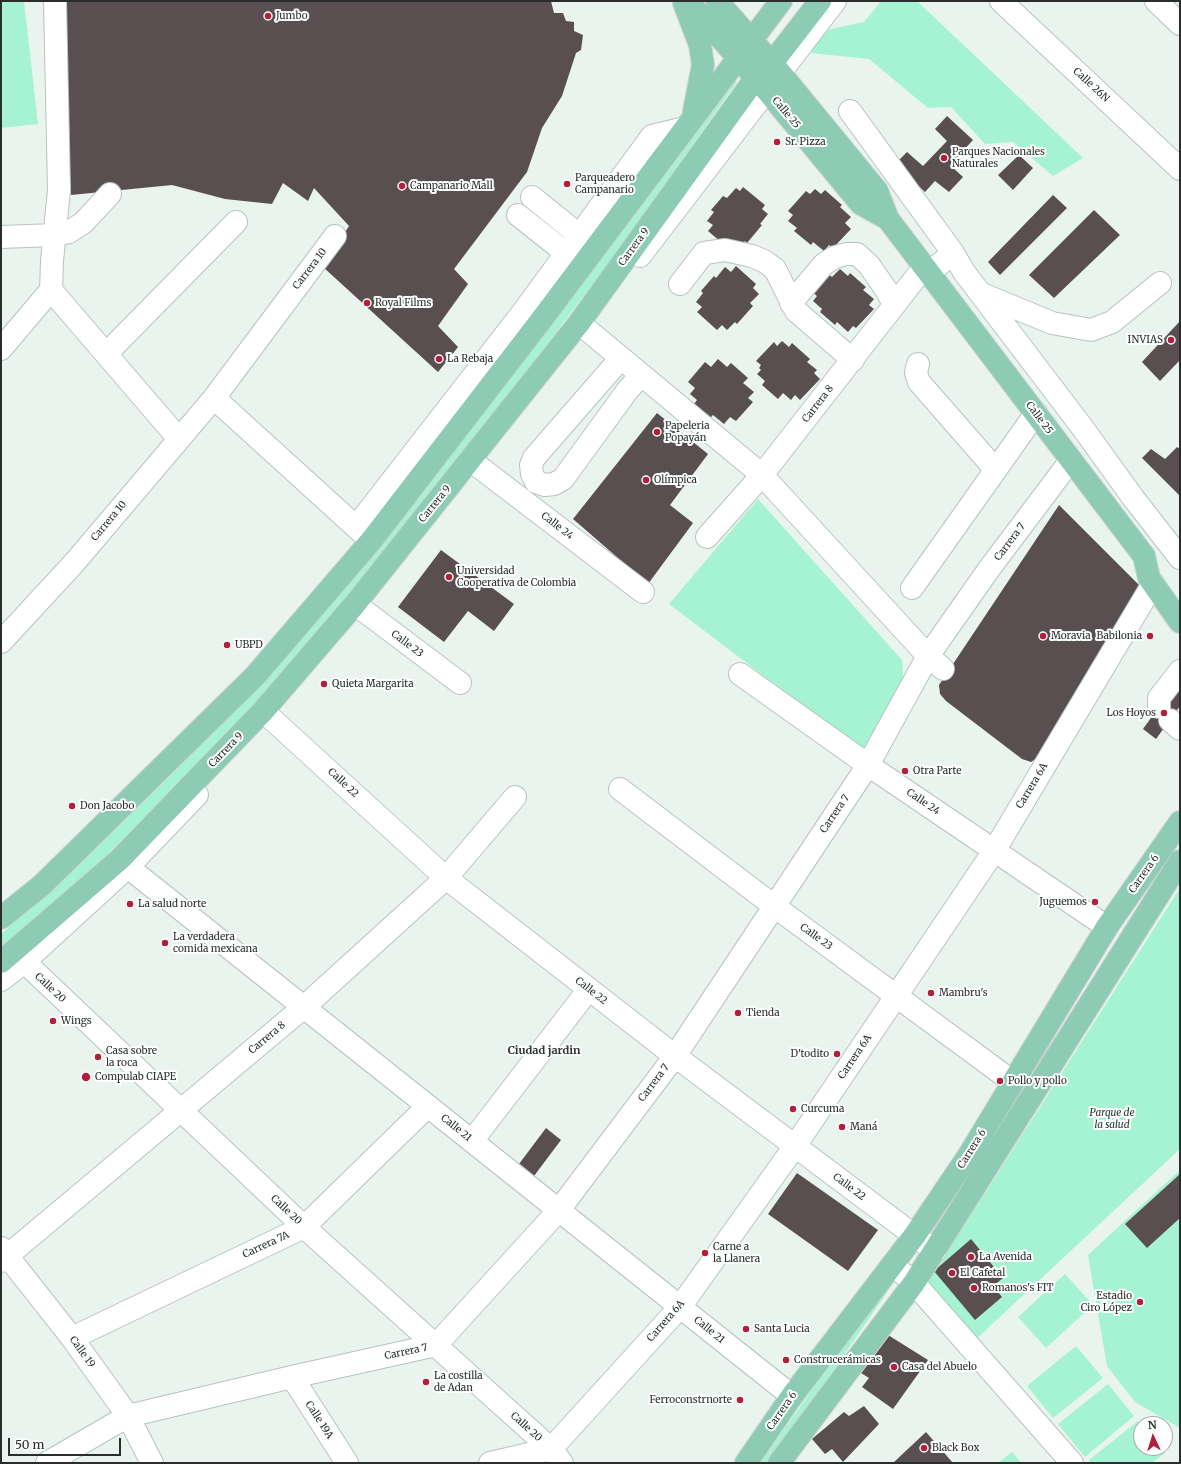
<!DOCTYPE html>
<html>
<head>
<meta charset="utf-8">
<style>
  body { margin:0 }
  #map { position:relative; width:1181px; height:1464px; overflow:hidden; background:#e9f4ef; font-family:Merriweather,serif }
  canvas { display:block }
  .frame { position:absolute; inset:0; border:2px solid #292d2b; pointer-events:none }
  .north { position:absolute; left:1133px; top:1416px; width:40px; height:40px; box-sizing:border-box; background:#fcfffe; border:1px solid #a8abaa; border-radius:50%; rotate:356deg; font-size:11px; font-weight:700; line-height:16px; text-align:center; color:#292d2b }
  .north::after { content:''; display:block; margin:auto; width:14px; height:18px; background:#b21f3d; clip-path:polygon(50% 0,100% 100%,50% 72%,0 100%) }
  .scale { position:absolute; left:8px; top:1438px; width:113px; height:18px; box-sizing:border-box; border:2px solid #292d2b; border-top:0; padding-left:5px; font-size:12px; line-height:14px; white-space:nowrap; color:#292d2b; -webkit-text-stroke:3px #fcfffe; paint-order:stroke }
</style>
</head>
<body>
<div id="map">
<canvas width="1181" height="1464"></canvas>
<div class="frame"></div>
<div class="north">N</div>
<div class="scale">50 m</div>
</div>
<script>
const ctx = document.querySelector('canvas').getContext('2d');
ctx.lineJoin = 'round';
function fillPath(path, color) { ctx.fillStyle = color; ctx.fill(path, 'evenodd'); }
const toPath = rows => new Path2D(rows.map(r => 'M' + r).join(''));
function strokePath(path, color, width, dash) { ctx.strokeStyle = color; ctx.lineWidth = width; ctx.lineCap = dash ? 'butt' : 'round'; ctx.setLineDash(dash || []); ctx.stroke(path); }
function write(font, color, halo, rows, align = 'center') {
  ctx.font = font + ' Merriweather,serif'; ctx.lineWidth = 4; ctx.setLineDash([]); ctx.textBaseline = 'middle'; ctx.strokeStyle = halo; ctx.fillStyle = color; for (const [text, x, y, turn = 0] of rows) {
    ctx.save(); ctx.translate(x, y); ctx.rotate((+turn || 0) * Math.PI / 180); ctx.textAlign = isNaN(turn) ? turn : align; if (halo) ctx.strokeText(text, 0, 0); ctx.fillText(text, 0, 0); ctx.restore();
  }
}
fillPath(toPath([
  [1,1,24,1,38,124,1,128],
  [881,1,917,1,1083,158,1053,176,1013,142,985,144,951,107,928,108,869,59,811,53,822,31,864,22],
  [729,76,737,82,622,245,520,380,373,565,262,697,92,870,1,950,1,934,82,862,214,733,255,690],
  [758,499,902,660,903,677,864,752,669,604],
  [1180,888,1180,1149,973,1342,923,1282,964,1226],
  [1180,1170,1180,1428,1135,1402,1107,1366,1088,1255],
  [895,1273,899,1275,770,1463,760,1463],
  [1065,1274,1093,1305,1046,1348,1018,1317],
  [1076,1346,1103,1378,1053,1418,1027,1386],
  [1108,1384,1134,1416,1085,1457,1058,1424],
  [1138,1421,1141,1424,1141,1448,1161,1448,1165,1453,1152,1463,1091,1463,1089,1460],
  [1012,1452,1021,1463,998,1463]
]), '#a6f3d3');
fillPath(toPath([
  [62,1,551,1,554,13,563,13,566,21,574,22,574,31,583,35,581,50,576,53,562,96,542,128,527,172,454,269,468,284,438,326,458,347,438,372,323,267,349,226,314,188,308,201,283,183,272,204,225,199,172,185,71,195],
  [947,116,973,140,950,165,963,177,949,192,935,181,925,192,895,164,907,152,923,166,947,141,935,129],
  [1019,155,1033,168,1013,190,998,175],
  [743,187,765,205,762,209,768,214,760,224,762,225,747,243,745,241,738,249,728,248,708,231,713,225,707,221,714,212,711,210,723,196,727,198,736,188,740,191],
  [815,189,821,194,825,190,842,205,840,207,851,217,845,223,851,229,833,248,829,245,824,251,813,242,811,245,794,231,797,228,788,221,793,215,788,211,806,191,810,194],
  [1053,195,1067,208,1000,275,988,262],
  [1094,210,1120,235,1054,298,1029,275],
  [736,266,756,284,753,288,759,294,750,303,753,306,737,324,735,322,727,330,722,325,717,330,697,312,702,307,696,302,703,293,701,291,714,276,716,278,725,267,731,272],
  [840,269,848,276,850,273,866,287,863,290,874,299,869,305,874,309,856,328,853,326,848,332,837,322,835,325,820,312,822,309,813,301,817,296,811,291,827,273,832,277],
  [1180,321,1180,360,1160,381,1142,362],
  [782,341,789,347,792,343,810,359,807,362,817,370,814,373,820,379,800,400,795,395,791,400,783,393,778,399,762,385,765,381,757,374,761,370,759,368,761,365,756,361,774,342,777,346],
  [718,359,727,367,731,363,748,378,743,383,754,392,748,398,753,402,736,421,730,417,724,424,713,415,710,418,694,404,697,400,690,394,695,388,688,382,705,362,711,367],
  [657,413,708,454,670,505,693,523,648,584,573,519],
  [1177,447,1180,449,1180,496,1142,458,1151,449,1165,459],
  [1059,505,1144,590,1037,758,1031,762,1022,759,946,701,940,694,939,685],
  [441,550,514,604,494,631,468,611,444,642,398,607],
  [1176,683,1180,686,1180,706,1156,739,1143,729],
  [546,1128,561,1140,534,1176,519,1164],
  [797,1173,878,1230,848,1271,768,1214],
  [1180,1174,1180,1218,1147,1248,1125,1224],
  [971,1239,1003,1278,993,1286,1002,1297,975,1320,934,1271],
  [888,1335,928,1360,893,1409,862,1387,869,1378,861,1373],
  [864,1406,879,1424,843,1462,832,1449,825,1454,812,1439,844,1412,849,1416],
  [926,1432,953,1463,893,1463]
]), '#5a4f50');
const minor = toPath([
  [1001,1,1180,169],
  [1156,1,1180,24],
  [850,111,953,253],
  [532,197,579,235],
  [518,215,566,253],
  [1,237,54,235,69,232,83,223,110,194],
  [640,256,835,1],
  [929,273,953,253,964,272,1082,427,1134,499,1180,558],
  [680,284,704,253,725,250,752,256,764,261,775,269,796,311,853,360],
  [51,290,179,439],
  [982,294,1052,323,1091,330,1112,322,1160,283],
  [791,303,824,264,835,257,846,254,857,254,869,265,887,291,894,305],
  [579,323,762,475,928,656,943,669],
  [1,349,51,290,52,261,59,190,55,1],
  [106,354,236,222],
  [621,358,534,458,531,465,532,474,536,482,545,485,554,484,563,479,627,391,641,375],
  [918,364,916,373,919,382,995,469],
  [214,398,367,537],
  [470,460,643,592],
  [356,527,523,312,652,136,685,128],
  [707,537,762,475,924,267],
  [912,588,1036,413],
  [355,604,460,683],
  [1,642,75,562,214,398,335,236],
  [740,674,868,765,1107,927],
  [1159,707,1159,698,1180,671],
  [263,711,446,878,675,1056,935,1251],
  [1170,720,1180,729],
  [620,789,774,906,1013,1082],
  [119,860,792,1396],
  [14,952,304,1227,551,1449,562,1463],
  [1,980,23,963,128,867,197,795],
  [472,1141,589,989],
  [1,1248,72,1338,128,1416,152,1463],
  [1,1261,304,1007,446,878,515,797],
  [893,1265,914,1283,1072,1463],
  [72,1338,304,1227,428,1106],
  [292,1377,347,1463],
  [47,1463,128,1416,292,1377,436,1345,559,1210,675,1056,868,765,928,656,989,569,1071,460],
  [490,1463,551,1449,680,1307,795,1146,994,851,1153,584]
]);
const major = toPath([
  [688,1,770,94,861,204,888,219],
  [717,1,772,63,877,191,888,219,1144,556,1149,578,1180,622],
  [684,3,700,45,703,65,694,111],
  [1,918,42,885,255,676,371,541,539,323,781,1],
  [1,962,119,860,263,711,355,604,579,323,752,83,772,63,820,1],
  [746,1463,792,1396,915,1235,969,1155,1107,927,1180,822],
  [779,1463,914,1283,1180,861]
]);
strokePath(minor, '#b8c3be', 24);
strokePath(major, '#d0d1d0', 24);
strokePath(minor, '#fff', 22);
strokePath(major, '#8ecbb5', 22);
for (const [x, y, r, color] of [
  [268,16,4,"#b21f3d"],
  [777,142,4,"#b21f3d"],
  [944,158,4,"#b21f3d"],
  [567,184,4,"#b21f3d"],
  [402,186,4,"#b21f3d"],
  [367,303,4,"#b21f3d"],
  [1171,340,4,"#b21f3d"],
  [439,359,4,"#b21f3d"],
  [657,432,4,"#b21f3d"],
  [646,480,4,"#b21f3d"],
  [449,577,4,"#b21f3d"],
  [1043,636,4,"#b21f3d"],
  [1150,636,4,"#b21f3d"],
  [227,645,4,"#b21f3d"],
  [324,684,4,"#b21f3d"],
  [1164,713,4,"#b21f3d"],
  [905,771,4,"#b21f3d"],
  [72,806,4,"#b21f3d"],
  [1095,902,4,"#b21f3d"],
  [130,904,4,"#b21f3d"],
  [165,943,4,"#b21f3d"],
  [931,993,4,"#b21f3d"],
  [738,1013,4,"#b21f3d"],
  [53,1021,4,"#b21f3d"],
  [837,1054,4,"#b21f3d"],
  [98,1057,4,"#b21f3d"],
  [86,1077,5,"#b21f3d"],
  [1000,1081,4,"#b21f3d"],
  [793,1109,4,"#b21f3d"],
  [842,1127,4,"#b21f3d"],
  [705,1253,4,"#b21f3d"],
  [971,1257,4,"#b21f3d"],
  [952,1273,4,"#b21f3d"],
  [974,1288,4,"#b21f3d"],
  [1140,1302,4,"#b21f3d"],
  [746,1329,4,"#b21f3d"],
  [786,1360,4,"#b21f3d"],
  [894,1367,4,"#b21f3d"],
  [426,1382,4,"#b21f3d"],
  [740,1400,4,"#b21f3d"],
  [924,1448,4,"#b21f3d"]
]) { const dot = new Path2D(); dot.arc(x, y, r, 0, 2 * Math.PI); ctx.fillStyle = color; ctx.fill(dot); strokePath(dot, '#fcfffe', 1.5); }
write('10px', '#292d2b', '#fcfffe', [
  ["Jumbo",276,16],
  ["Sr. Pizza",785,142],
  ["Parques Nacionales",952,152],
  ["Naturales",952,164],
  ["Parqueadero",575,178],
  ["Campanario",575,190],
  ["Campanario Mall",410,186],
  ["Royal Films",375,303],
  ["INVIAS",1163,340,"right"],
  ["La Rebaja",447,359],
  ["Papeleria",665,426],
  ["Popayán",665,438],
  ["Olímpica",654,480],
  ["Universidad",457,571],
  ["Cooperativa de Colombia",457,583],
  ["Moravia",1051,636],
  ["Babilonia",1142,636,"right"],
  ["UBPD",235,645],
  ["Quieta Margarita",332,684],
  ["Los Hoyos",1156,713,"right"],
  ["Otra Parte",913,771],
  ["Don Jacobo",80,806],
  ["Juguemos",1087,902,"right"],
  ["La salud norte",138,904],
  ["La verdadera",173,937],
  ["comida mexicana",173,949],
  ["Mambru's",939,993],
  ["Tienda",746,1013],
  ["Wings",61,1021],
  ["Casa sobre",106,1051],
  ["la roca",106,1063],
  ["D'todito",829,1054,"right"],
  ["Compulab CIAPE",95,1077],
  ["Pollo y pollo",1008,1081],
  ["Curcuma",801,1109],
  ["Maná",850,1127],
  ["Carne a",713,1247],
  ["la Llanera",713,1259],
  ["La Avenida",979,1257],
  ["El Cafetal",960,1273],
  ["Romanos's FIT",982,1288],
  ["Estadio",1132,1296,"right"],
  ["Ciro López",1132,1308,"right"],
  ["Santa Lucia",754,1329],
  ["Construcerámicas",794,1360],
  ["Casa del Abuelo",902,1367],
  ["La costilla",434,1376],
  ["de Adan",434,1388],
  ["Ferroconstrnorte",732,1400,"right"],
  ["Black Box",932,1448]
], 'left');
write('10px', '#292d2b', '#fcfffe', [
  ["Calle 26N",1091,85,43],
  ["Calle 25",786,113,50],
  ["Carrera 9",634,247,-54],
  ["Carrera 10",310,269,-53],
  ["Carrera 8",818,404,-52],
  ["Calle 25",1039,418,53],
  ["Carrera 9",435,504,-51],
  ["Carrera 10",109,521,-50],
  ["Calle 24",557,526,38],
  ["Carrera 7",1010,542,-53],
  ["Calle 23",407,644,37],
  ["Carrera 9",226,750,-46],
  ["Calle 22",343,783,43],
  ["Carrera 6A",1032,786,-59],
  ["Calle 24",923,802,34],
  ["Carrera 7",835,814,-56],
  ["Carrera 6",1144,874,-55],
  ["Calle 23",816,937,36],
  ["Calle 20",50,988,43],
  ["Calle 22",591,991,38],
  ["Carrera 8",267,1038,-40],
  ["Carrera 6A",855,1057,-56],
  ["Carrera 7",654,1083,-53],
  ["Calle 21",456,1128,39],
  ["Carrera 6",972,1149,-58],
  ["Calle 22",849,1187,37],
  ["Calle 20",286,1210,43],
  ["Carrera 7A",266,1245,-25],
  ["Carrera 6A",666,1321,-49],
  ["Calle 21",709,1330,39],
  ["Calle 19",82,1352,54],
  ["Carrera 7",406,1352,-12],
  ["Carrera 6",782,1411,-55],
  ["Calle 19A",319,1420,57],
  ["Calle 20",526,1427,42]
]);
write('italic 10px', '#1b3027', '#fcfffe', [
  ["Parque de",1112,1113],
  ["la salud",1112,1125]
]);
write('bold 11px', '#29322e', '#fcfffe', [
  ["Ciudad jardin",544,1051]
]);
</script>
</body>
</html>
